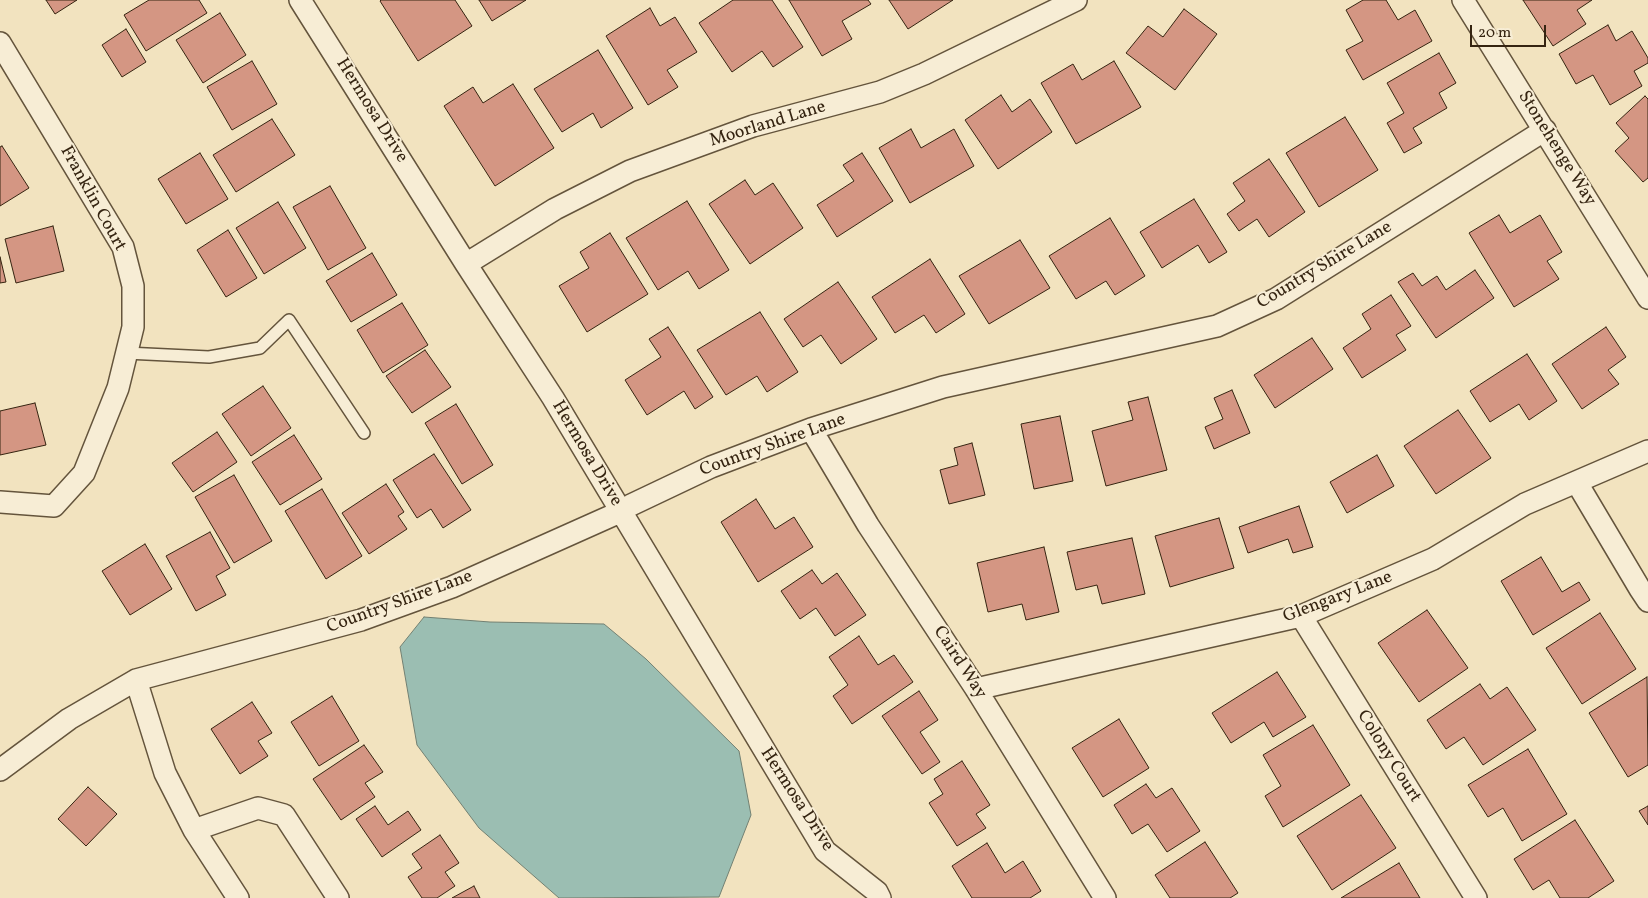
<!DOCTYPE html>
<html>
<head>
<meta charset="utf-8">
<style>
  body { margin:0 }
  #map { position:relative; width:1648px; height:898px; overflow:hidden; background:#f2e3bf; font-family:Vollkorn,serif }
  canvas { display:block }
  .scale { position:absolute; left:1470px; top:25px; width:76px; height:22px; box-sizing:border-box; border:2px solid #352411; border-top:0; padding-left:6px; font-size:15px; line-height:18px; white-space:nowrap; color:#352411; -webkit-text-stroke:4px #f7edd5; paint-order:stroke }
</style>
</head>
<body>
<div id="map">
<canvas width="1648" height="898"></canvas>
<div class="scale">20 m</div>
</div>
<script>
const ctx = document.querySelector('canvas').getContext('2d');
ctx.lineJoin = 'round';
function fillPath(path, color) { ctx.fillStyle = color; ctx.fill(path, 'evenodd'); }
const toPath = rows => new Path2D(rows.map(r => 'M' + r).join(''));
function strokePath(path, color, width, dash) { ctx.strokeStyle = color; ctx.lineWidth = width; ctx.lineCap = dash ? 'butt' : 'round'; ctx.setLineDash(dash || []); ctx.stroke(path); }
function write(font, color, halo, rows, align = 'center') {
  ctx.font = font + ' Vollkorn,serif'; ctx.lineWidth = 4; ctx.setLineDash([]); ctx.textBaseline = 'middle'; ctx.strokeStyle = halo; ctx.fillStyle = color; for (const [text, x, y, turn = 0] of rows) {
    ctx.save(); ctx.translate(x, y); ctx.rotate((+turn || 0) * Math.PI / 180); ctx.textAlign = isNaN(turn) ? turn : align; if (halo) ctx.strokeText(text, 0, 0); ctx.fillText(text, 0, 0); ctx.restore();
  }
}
const water = toPath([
  [424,617,490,622,604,624,646,659,739,751,751,815,719,897,559,898,479,828,417,745,400,647,424,617]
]);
fillPath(water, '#9bbeb2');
strokePath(water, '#728072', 1);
const building = toPath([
  [46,0,77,0,55,14,46,0],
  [149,0,199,0,207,13,146,51,124,15,149,0],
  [381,0,455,0,472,26,418,61,380,1,381,0],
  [479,0,526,0,492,21,479,0],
  [733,0,772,0,803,47,773,67,762,51,732,72,699,23,733,0],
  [789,0,868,0,871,4,842,21,852,39,822,56,789,0],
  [889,0,953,0,908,29,889,0],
  [1363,0,1386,0,1398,20,1415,10,1432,41,1363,80,1346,50,1363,41,1346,10,1363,0],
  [1523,0,1592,0,1577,10,1586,24,1553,46,1523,0],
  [650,8,660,26,675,17,697,52,667,70,678,87,648,105,606,36,650,8],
  [1184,9,1217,34,1175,90,1126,53,1148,26,1163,37,1184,9],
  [220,13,246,55,203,83,176,40,220,13],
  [1608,25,1616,41,1632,31,1648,58,1648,63,1634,71,1642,86,1610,105,1593,75,1576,84,1559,54,1608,25],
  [126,29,146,62,122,77,102,45,126,29],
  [598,50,633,108,601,128,593,113,562,132,534,89,598,50],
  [1439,53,1456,83,1439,93,1447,108,1413,128,1422,143,1404,153,1387,123,1404,113,1387,83,1439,53],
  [252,61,277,104,232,130,207,87,252,61],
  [1114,61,1141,107,1076,144,1041,83,1073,64,1082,80,1114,61],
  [513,84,554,148,495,186,444,106,473,87,483,103,513,84],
  [1001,95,1012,112,1030,99,1052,132,998,169,965,120,1001,95],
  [1645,96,1648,99,1648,178,1643,182,1615,151,1629,138,1616,123,1645,96],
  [1345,117,1378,170,1319,207,1286,153,1345,117],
  [272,119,295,155,236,192,213,155,272,119],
  [911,129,921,148,954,129,974,166,910,203,879,148,911,129],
  [2,146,29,188,0,206,0,147,2,146],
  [200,153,228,199,186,224,158,179,200,153],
  [862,153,893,201,837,237,817,205,854,181,843,165,862,153],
  [1269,159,1305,212,1269,237,1257,219,1239,231,1227,214,1245,201,1233,183,1269,159],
  [745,180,755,195,773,183,803,228,750,264,709,204,745,180],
  [330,186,366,248,328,270,293,207,330,186],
  [1194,199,1227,252,1209,263,1198,245,1162,268,1140,232,1194,199],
  [687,201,729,270,699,289,688,271,658,290,626,238,687,201],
  [278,202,306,248,264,274,236,228,278,202],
  [1499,215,1510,233,1540,215,1562,252,1547,261,1559,279,1514,307,1469,233,1499,215],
  [1110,218,1145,276,1115,295,1106,281,1076,299,1049,256,1110,218],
  [53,226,64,271,16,283,5,239,53,226],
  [228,230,257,278,226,297,197,250,228,230],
  [610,233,648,294,587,332,559,286,589,268,580,252,610,233],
  [1020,240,1050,288,989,324,959,276,1020,240],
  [372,253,397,295,351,322,326,281,372,253],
  [0,257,6,282,0,283,0,257],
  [930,259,965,314,936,333,924,315,895,333,872,297,930,259],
  [1475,270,1494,298,1436,338,1398,282,1413,273,1422,286,1437,276,1446,290,1475,270],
  [838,282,877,339,841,364,821,335,803,347,784,319,838,282],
  [1391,295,1411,326,1396,335,1406,350,1362,378,1343,348,1371,329,1362,314,1391,295],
  [402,303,428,345,383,373,357,330,402,303],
  [760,312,798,372,767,392,757,376,726,395,697,350,760,312],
  [668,327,713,397,695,409,684,391,647,415,625,380,661,357,649,339,668,327],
  [1606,327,1626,357,1608,370,1619,384,1582,409,1552,364,1606,327],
  [1312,338,1333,369,1275,408,1254,375,1312,338],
  [425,350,451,387,412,413,386,376,425,350],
  [1527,354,1557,401,1529,420,1519,404,1490,422,1470,391,1527,354],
  [263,386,291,428,251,456,222,414,263,386],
  [1232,390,1250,433,1214,449,1205,427,1223,419,1214,398,1232,390],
  [1148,397,1167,470,1106,486,1092,431,1133,420,1128,402,1148,397],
  [35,403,46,445,0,455,0,411,35,403],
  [456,404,493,465,462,484,425,423,456,404],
  [1458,410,1491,458,1436,494,1404,446,1458,410],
  [1060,416,1073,481,1034,489,1021,424,1060,416],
  [217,432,237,462,193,492,172,463,217,432],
  [294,435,322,479,280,505,252,462,294,435],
  [972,443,985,495,949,504,940,470,958,465,954,448,972,443],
  [434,454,471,510,443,528,431,509,417,518,393,480,434,454],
  [1377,455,1394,486,1347,513,1330,482,1377,455],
  [234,475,272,541,234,563,195,497,234,475],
  [386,484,404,512,398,516,407,529,369,554,342,513,386,484],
  [322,489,362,556,326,579,285,511,322,489],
  [756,499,775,529,794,517,813,547,758,582,721,522,756,499],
  [1299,506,1313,547,1293,553,1288,539,1248,553,1239,527,1299,506],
  [1219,518,1234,568,1170,587,1155,536,1219,518],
  [210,532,230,568,216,576,226,595,196,611,166,556,210,532],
  [1132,538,1145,594,1102,604,1097,585,1076,590,1067,552,1132,538],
  [145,544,172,589,130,615,102,571,145,544],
  [1044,547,1059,612,1026,620,1022,604,988,612,977,563,1044,547],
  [1541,557,1562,592,1579,582,1590,600,1533,635,1501,581,1541,557],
  [812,570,822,584,837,573,866,615,835,636,816,608,800,619,781,591,812,570],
  [1427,610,1468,668,1419,702,1378,643,1427,610],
  [1600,613,1636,669,1582,704,1546,648,1600,613],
  [859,636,878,665,894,655,913,682,852,724,833,696,848,685,829,657,859,636],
  [1277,672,1306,717,1273,737,1264,722,1231,743,1212,713,1277,672],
  [1647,677,1648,765,1628,777,1589,713,1647,677],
  [1480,684,1490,699,1507,687,1536,730,1483,765,1464,737,1446,749,1427,720,1480,684],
  [919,691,938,720,920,732,940,762,922,774,882,716,919,691],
  [332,696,359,741,319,766,291,722,332,696],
  [252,702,272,733,258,741,268,756,240,774,211,729,252,702],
  [1119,719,1149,768,1103,797,1072,748,1119,719],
  [1313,725,1350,785,1283,827,1265,796,1281,786,1263,755,1313,725],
  [364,745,383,772,365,783,375,797,341,820,313,779,364,745],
  [1528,749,1567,814,1522,841,1503,808,1488,817,1468,785,1528,749],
  [962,761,990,805,976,814,986,828,957,846,929,803,943,794,934,779,962,761],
  [1146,784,1156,798,1172,788,1200,831,1167,852,1148,824,1132,834,1114,805,1146,784],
  [88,787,117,814,86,846,58,819,88,787],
  [1361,795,1396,848,1332,890,1297,836,1361,795],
  [375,806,388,825,408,811,421,830,382,857,356,819,375,806],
  [1648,806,1648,825,1639,811,1648,806],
  [1575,820,1614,881,1588,898,1560,898,1549,880,1533,890,1514,859,1575,820],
  [440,835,459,863,445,872,455,886,437,898,422,898,408,877,422,868,412,854,440,835],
  [1205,842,1238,893,1230,898,1170,898,1155,875,1205,842],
  [987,843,1005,873,1023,861,1041,891,1030,898,972,898,952,866,987,843],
  [1399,863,1420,898,1341,898,1399,863],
  [474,886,480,898,452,898,474,886]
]);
fillPath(building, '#d49683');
strokePath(building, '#352411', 1);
const service = toPath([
  [126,353,209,357,260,348,289,320,364,433]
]);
const minor = toPath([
  [300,0,466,264,553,398,825,851,877,892,880,898],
  [1463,0,1648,298],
  [0,43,123,247,133,286,133,327,118,388,84,473,54,506,0,502],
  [466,264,555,209,630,171,753,126,880,92,924,74,1076,0],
  [811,429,868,525,976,689,1105,898],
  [1577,483,1640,589,1648,601],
  [1301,616,1476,898],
  [136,680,165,773,194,830,238,898],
  [976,689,1301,616,1433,559,1525,504,1648,451],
  [0,770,69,719,136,680,361,620,452,587,620,512,631,505,711,467,811,429,943,387,1217,326,1276,299,1545,130],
  [194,830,258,808,284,815,338,898]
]);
strokePath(service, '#64543c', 14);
strokePath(minor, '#64543c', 24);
strokePath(service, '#f7edd5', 11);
strokePath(minor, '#f7edd5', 21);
write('18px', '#352411', '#f7edd5', [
  ["Hermosa Drive",371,111,58],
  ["Moorland Lane",768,125,-17],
  ["Stonehenge Way",1556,149,58],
  ["Franklin Court",92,199,61],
  ["Country Shire Lane",1325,266,-31],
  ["Country Shire Lane",773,446,-20],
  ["Hermosa Drive",586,454,59],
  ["Glengary Lane",1338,598,-21],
  ["Country Shire Lane",400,603,-20],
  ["Caird Way",959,663,57],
  ["Colony Court",1388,757,58],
  ["Hermosa Drive",796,800,57]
]);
</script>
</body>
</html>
